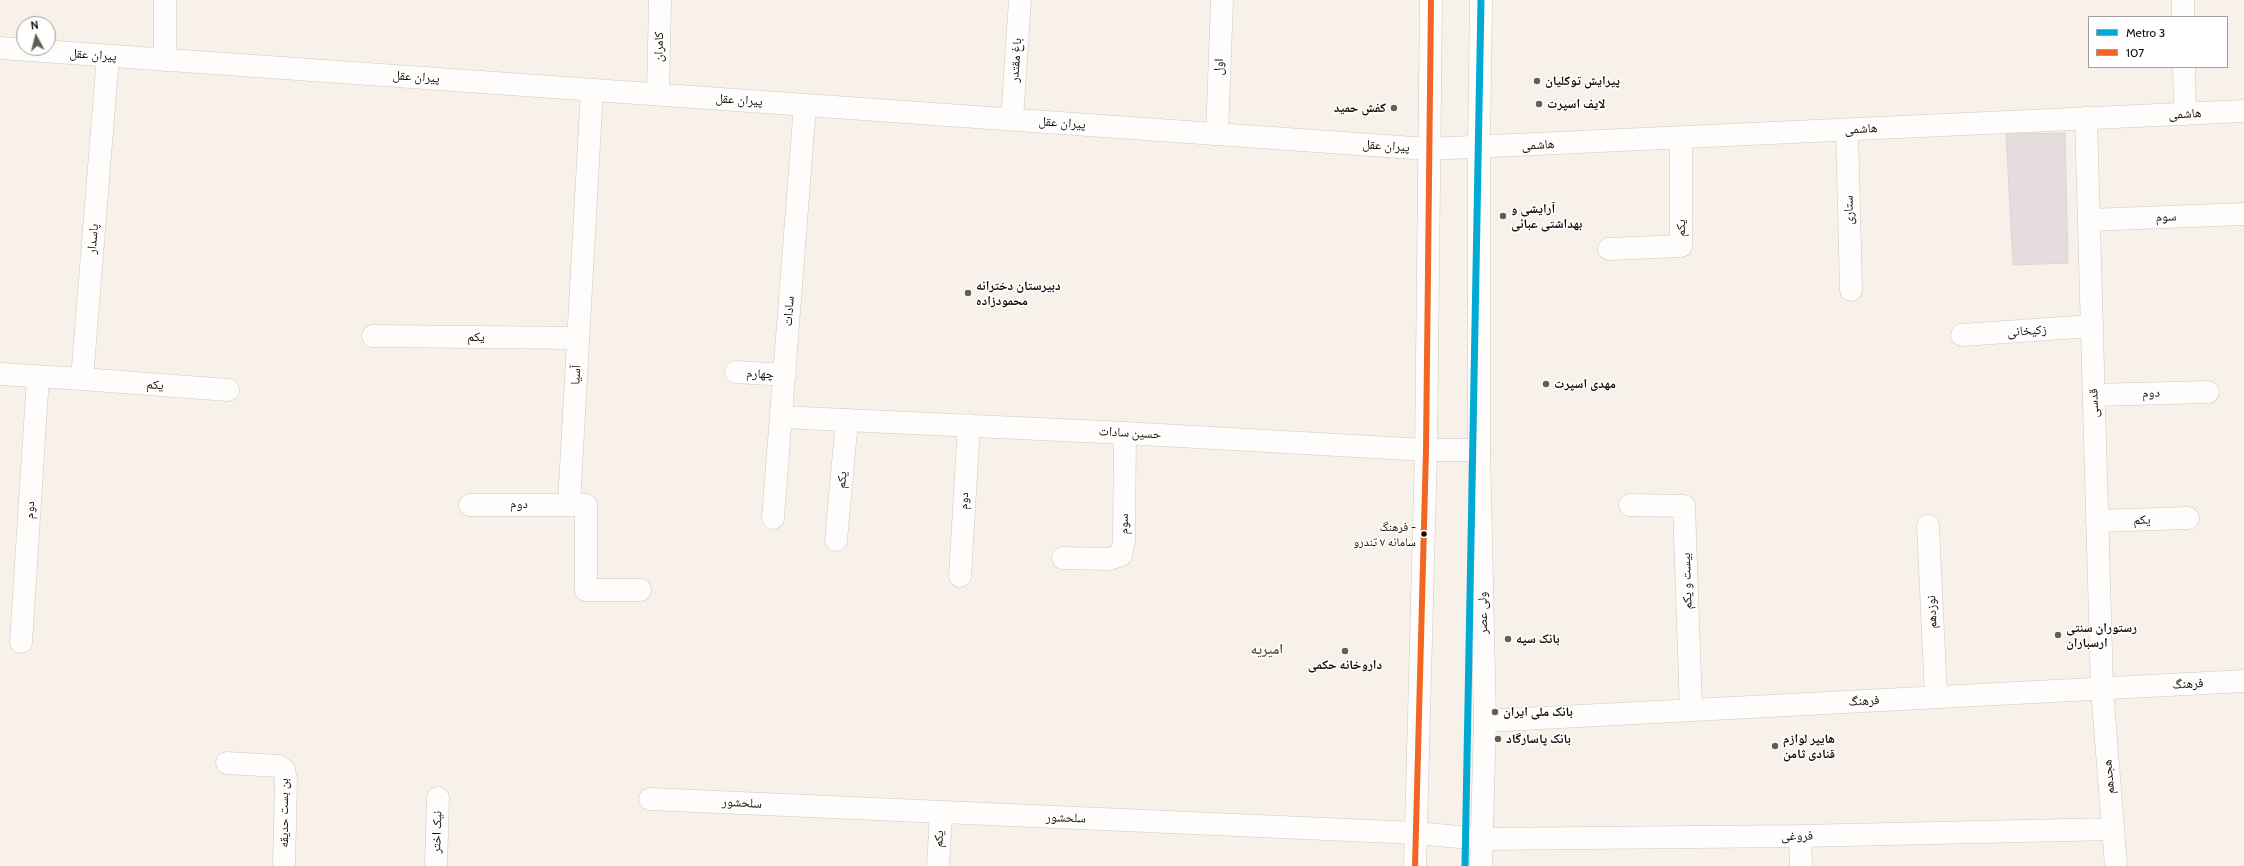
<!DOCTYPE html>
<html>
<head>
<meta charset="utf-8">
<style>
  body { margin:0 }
  #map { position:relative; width:2244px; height:866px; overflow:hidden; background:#f7f1ea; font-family:Cabin,sans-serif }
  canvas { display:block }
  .legend { position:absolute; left:2088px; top:16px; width:140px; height:52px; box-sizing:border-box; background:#fff; border:1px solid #a19e9b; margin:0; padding:5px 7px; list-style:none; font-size:12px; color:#130d06 }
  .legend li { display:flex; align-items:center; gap:8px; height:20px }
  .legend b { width:20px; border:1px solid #a19e9b }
  .north { position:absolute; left:16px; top:16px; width:40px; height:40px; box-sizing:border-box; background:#fff; border:1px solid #a19e9b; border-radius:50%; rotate:353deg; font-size:11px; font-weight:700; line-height:16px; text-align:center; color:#130d06 }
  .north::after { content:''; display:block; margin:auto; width:14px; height:18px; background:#635d56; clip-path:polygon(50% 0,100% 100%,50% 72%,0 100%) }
</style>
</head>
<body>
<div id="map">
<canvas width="2244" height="866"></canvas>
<ul class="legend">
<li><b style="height:5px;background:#00aad4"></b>Metro 3</li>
<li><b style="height:5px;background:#f26522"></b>107</li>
</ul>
<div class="north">N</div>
</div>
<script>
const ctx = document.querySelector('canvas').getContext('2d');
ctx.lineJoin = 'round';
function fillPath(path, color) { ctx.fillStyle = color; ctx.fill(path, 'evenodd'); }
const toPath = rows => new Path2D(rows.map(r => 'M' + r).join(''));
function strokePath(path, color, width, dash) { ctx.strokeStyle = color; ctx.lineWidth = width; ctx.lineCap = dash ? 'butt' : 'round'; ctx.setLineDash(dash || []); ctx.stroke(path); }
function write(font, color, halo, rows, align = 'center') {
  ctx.font = font + ' Cabin,"Noto Naskh Arabic",sans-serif'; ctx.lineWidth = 3; ctx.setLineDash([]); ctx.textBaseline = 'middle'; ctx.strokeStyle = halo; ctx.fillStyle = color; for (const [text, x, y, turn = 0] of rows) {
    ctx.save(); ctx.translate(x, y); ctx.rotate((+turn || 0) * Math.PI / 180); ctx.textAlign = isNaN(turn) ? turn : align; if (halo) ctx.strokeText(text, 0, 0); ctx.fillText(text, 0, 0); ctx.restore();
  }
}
const building = toPath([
  [2065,133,2068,263,2013,265,2006,134,2065,133]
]);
fillPath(building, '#e4dcdd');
strokePath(building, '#dcd4d5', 1);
const service = toPath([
  [1012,119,1020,0],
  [1847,130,1851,290],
  [1217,134,1222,0],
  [2089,220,2244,214],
  [1609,249,1681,246,1681,138],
  [1962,335,2092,326],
  [373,336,578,338],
  [736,372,785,375],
  [2094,395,2208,392],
  [1630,505,1684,506,1691,710],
  [2097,521,2188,518],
  [1928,526,1936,697],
  [836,540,847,420],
  [1063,558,1109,559,1121,555,1124,541,1125,433],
  [960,576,969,425],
  [938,866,941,813],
  [1415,866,1426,450,1431,0]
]);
const minor = toPath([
  [2183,0,2183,17],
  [165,60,165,0],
  [2184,67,2185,114],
  [658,94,660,0],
  [2086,118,2102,689,2116,866],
  [0,374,82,379,108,56],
  [82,379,228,390],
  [781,417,1125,433,1426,450,1479,450],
  [569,504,592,90],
  [470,505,586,505,586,590,640,590],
  [773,518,805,105],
  [21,642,38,377],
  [227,763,279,766,284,770,286,780,284,866],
  [650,799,1416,833,1481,839,1800,836,2113,829],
  [1800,836,1801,866],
  [436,866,438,798]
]);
const tertiary = toPath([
  [0,48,1428,149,2244,111],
  [1485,721,2244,681]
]);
const primary = toPath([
  [1481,0,1479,148,1479,450,1485,721,1481,866]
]);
strokePath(service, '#cec8c1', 23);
strokePath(minor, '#cec8c1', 23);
strokePath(tertiary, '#cec8c1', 23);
strokePath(primary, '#cec8c1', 23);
strokePath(service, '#fefdfc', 22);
strokePath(minor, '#fefdfc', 22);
strokePath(tertiary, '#fefdfc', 22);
strokePath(primary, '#fefdfc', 22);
strokePath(toPath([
  [1415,866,1426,450,1431,0]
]), '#f26522', 6);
strokePath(toPath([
  [1465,866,1481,0]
]), '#00aad4', 7);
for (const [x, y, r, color] of [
  [1537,81,4,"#635d56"],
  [1539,104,4,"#635d56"],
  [1394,108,4,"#635d56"],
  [1503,216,4,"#635d56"],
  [968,293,4,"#635d56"],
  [1546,384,4,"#635d56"],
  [1424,534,3.5,"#130d06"],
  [2058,635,4,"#635d56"],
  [1508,639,4,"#635d56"],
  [1345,651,4,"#635d56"],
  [1495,712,4,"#635d56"],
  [1498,739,4,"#635d56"],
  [1775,746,4,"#635d56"]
]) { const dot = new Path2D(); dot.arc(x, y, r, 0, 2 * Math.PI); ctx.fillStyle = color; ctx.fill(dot); strokePath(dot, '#fff', 1.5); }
write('12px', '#130d06', '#fff', [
  ["فرهنگ -",1416,527],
  ["سامانه ۷ تندرو",1416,542]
], 'right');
write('13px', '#130d06', '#fff', [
  ["کامران",659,47,-89],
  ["پیران عقل",93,55,4],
  ["باغ مقتدر",1016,60,-86],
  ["اول",1219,67,-88],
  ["پیران عقل",416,77,4],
  ["پیران عقل",739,100,4],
  ["هاشمی",2185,114,-3],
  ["پیران عقل",1062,123,4],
  ["هاشمی",1861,129,-3],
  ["هاشمی",1538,145,-3],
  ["پیران عقل",1386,146,4],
  ["ستاری",1849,210,-91],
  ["سوم",2166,217,-2],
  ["یکم",1681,228,-90],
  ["پاسدار",93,239,-85],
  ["سادات",789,311,-86],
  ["زکیخانی",2027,331,-4],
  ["یکم",476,337],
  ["چهارم",760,374,3],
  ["آسیا",576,375,-87],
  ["یکم",155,385,4],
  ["دوم",2151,393,-2],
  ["قدسی",2094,403,-92],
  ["حسین سادات",1130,433,3],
  ["یکم",842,480,-85],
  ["دوم",964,501,-87],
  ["دوم",519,504],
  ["دوم",30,510,-86],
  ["یکم",2142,520,-2],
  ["سوم",1124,524,-89],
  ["بیست و یکم",1687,581,-92],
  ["نوزدهم",1932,612,-92],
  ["ولی عصر",1483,613,-91],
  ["فرهنگ",2188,684,-3],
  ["فرهنگ",1864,701,-3],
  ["هجدهم",2109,777,-95],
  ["سلحشور",742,803,3],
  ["بن بست حدیقه",284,813,-90],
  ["سلحشور",1066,818,2],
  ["نیک اختر",437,832,-88],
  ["فروغی",1797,836,-1],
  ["یکم",939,839,-87]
]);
write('bold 13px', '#130d06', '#fff', [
  ["پیرایش توکلیان",1545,81],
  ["لایف اسپرت",1547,104],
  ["کفش حمید",1386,108,"right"],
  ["آرایشی و",1511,209],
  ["بهداشتی عبائی",1511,224],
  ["دبیرستان دخترانه",976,286],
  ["محمودزاده",976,301],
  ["مهدی اسپرت",1554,384],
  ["رستوران سنتی",2066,628],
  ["ارسباران",2066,643],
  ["بانک سپه",1516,639],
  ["داروخانه حکمی",1345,665,"center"],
  ["بانک ملی ایران",1503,712],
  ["بانک پاسارگاد",1506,739],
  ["هایپر لوازم",1783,739],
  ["قنادی ثامن",1783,754]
], 'left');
write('bold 14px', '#5f503e', '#fff', [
  ["امیریه",1267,650]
]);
</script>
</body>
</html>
